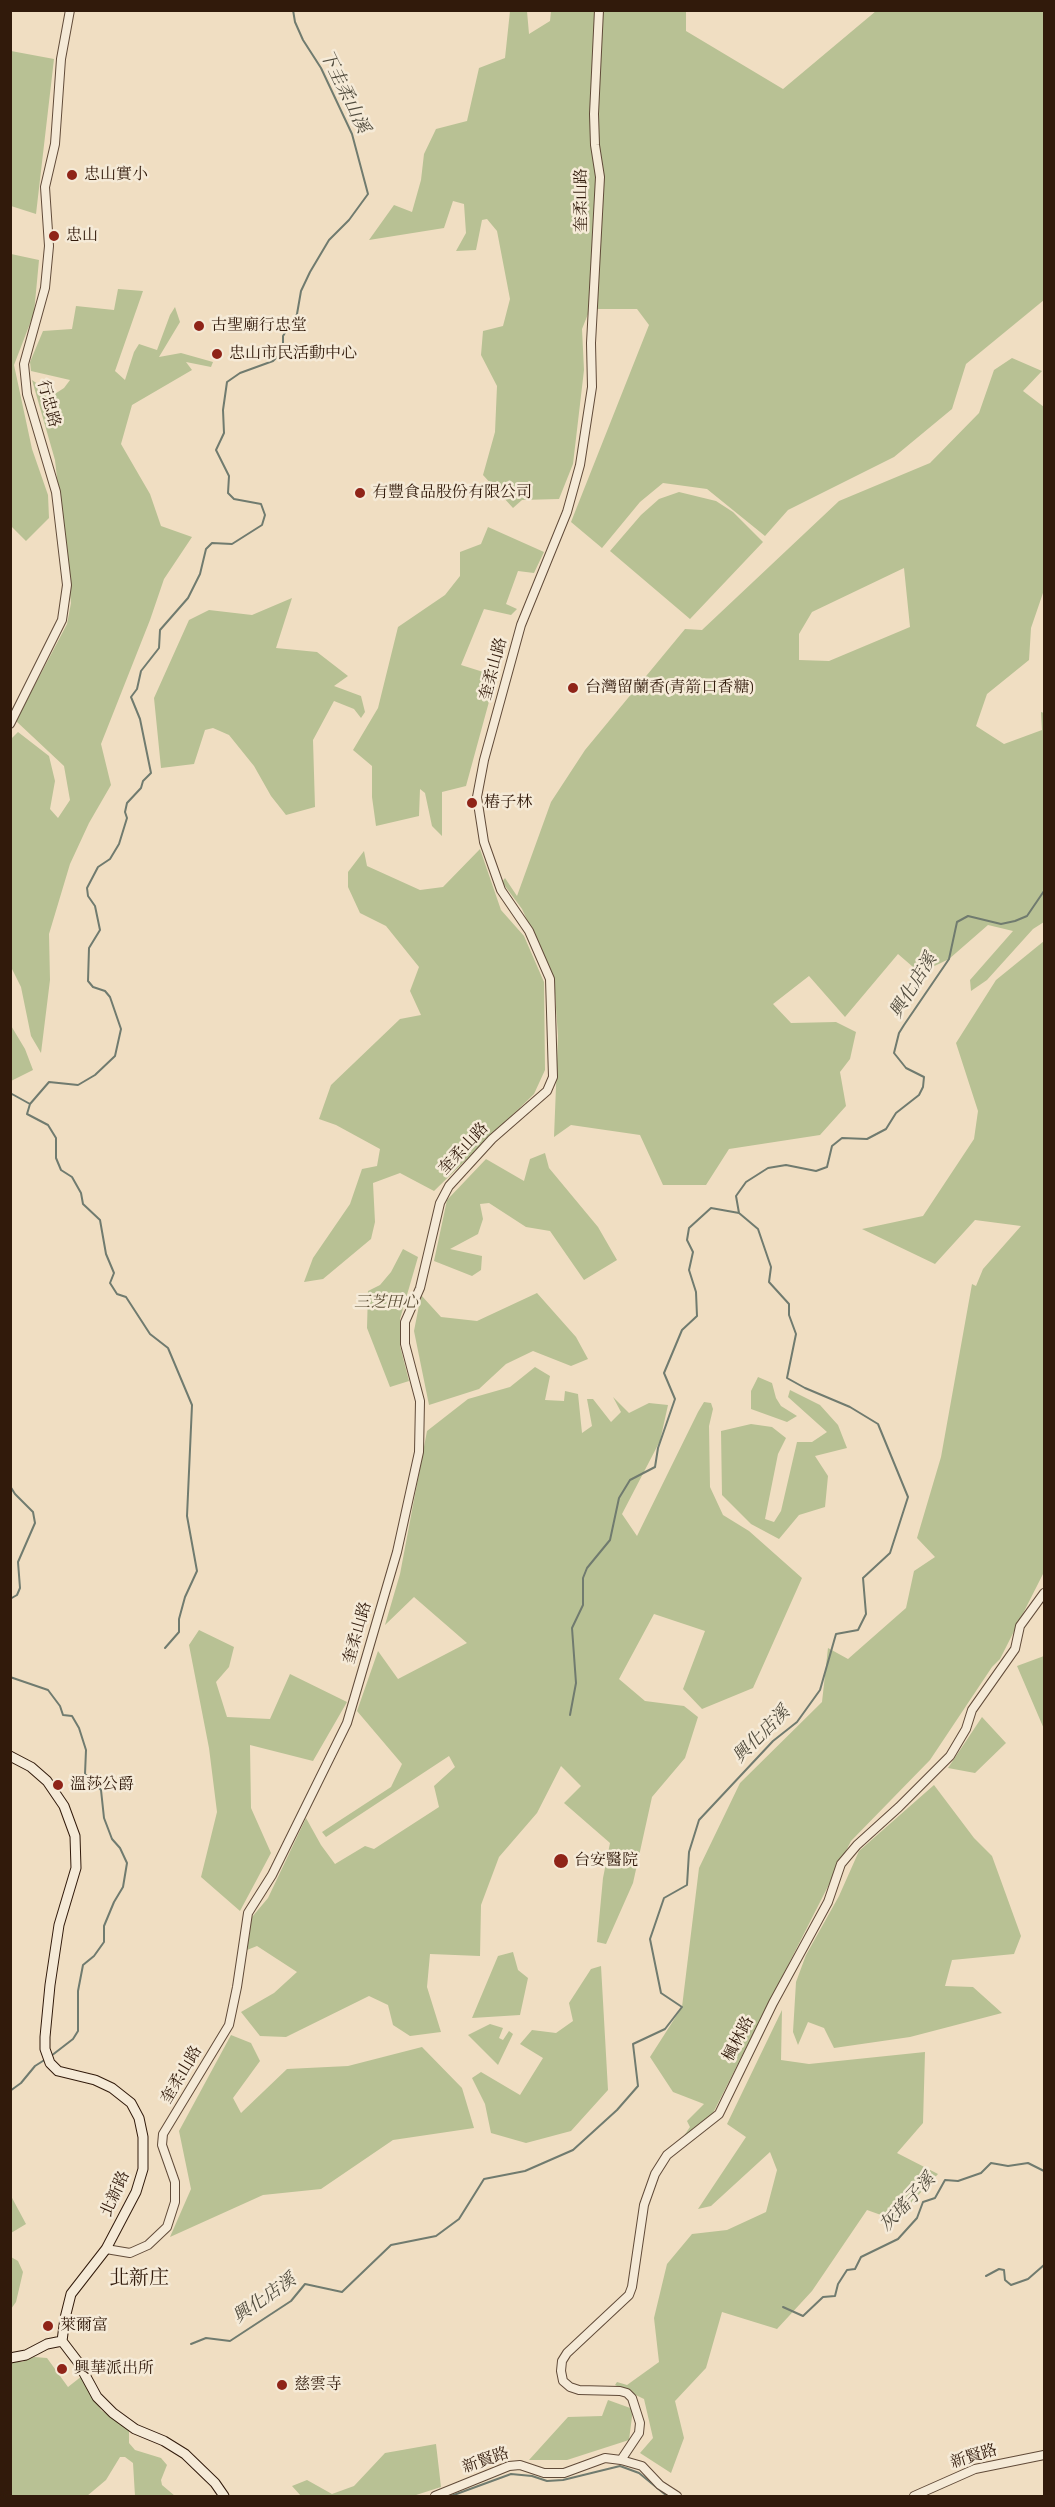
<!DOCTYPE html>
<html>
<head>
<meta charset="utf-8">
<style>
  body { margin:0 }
  #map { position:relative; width:1055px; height:2507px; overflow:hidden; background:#f0dec2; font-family:Alegreya,serif }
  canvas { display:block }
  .frame { position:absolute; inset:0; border:12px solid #311a0b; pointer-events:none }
</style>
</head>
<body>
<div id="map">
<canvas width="1055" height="2507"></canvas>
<div class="frame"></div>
</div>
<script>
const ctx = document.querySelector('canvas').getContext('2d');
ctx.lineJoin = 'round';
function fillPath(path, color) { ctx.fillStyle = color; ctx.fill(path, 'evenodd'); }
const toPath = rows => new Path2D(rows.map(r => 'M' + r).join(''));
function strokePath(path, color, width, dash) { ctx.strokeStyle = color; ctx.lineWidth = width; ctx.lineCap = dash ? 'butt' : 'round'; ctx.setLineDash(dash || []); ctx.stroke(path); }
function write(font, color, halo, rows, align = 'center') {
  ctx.font = font + ' Alegreya,"Noto Serif TC",serif'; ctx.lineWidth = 5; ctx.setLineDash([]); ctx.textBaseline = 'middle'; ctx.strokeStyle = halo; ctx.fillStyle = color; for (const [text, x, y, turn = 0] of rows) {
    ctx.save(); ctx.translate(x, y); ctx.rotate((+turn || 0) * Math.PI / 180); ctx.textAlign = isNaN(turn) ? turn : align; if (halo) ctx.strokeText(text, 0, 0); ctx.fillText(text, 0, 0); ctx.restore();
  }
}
fillPath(toPath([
  [510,11,527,11,529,34,550,21,551,11,686,11,686,31,783,89,876,11,1044,11,1044,300,966,364,952,409,894,457,788,510,765,536,707,489,663,483,640,502,602,548,571,522,649,325,637,309,590,309,582,329,584,370,573,464,559,499,522,500,513,508,483,475,495,432,497,386,481,355,483,331,503,326,510,299,497,231,487,219,482,220,476,250,456,251,466,233,464,204,453,201,444,228,369,240,394,205,412,212,421,180,424,154,436,129,467,121,479,68,505,58],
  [11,51,54,59,36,214,11,206],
  [11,254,39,260,34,313,14,365,32,449,48,495,49,518,26,541,11,526],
  [118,289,143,291,115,371,125,380,134,352,139,344,157,350,170,315,175,307,180,322,159,357,181,353,213,362,211,367,186,362,192,370,132,405,121,444,150,494,161,526,192,537,164,579,150,620,101,744,111,785,89,823,70,864,49,934,50,980,41,1053,31,1036,21,987,11,967,10,740,18,732,49,756,55,781,50,809,58,818,70,800,64,766,16,721,67,624,71,603,55,460,32,380,42,387,47,399,64,388,70,380,31,371,30,362,43,331,72,329,76,306,114,310],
  [1012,358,1042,371,1023,391,1044,407,1044,590,1031,628,1029,660,987,694,976,726,1004,744,1042,730,1041,712,1044,713,1044,922,1033,929,987,980,971,991,970,980,1013,931,988,925,949,959,920,973,898,954,845,1017,809,976,773,1004,791,1023,836,1022,856,1032,850,1059,840,1072,846,1106,820,1135,729,1149,706,1185,663,1185,640,1135,571,1125,554,1137,558,1036,554,979,522,909,502,882,505,878,517,896,551,802,585,750,685,629,702,630,839,501,930,463,979,413,994,370],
  [904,568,910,627,829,661,799,660,799,634,812,612],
  [679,492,716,501,733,512,763,542,690,619,610,551,641,515,659,499],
  [488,527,544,552,534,573,518,571,506,604,517,609,511,615,484,609,461,665,496,676,466,786,442,792,442,836,432,826,425,793,420,789,419,816,376,826,372,797,372,766,353,750,378,708,398,627,445,595,460,576,460,552,481,544],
  [292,598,276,648,317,652,348,676,334,686,361,696,365,712,361,718,354,709,334,701,313,740,315,807,286,815,271,796,254,766,229,735,213,728,205,730,194,764,161,768,154,698,189,620,209,610,252,615],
  [480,849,501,910,524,936,544,982,545,1070,534,1094,434,1191,400,1173,373,1183,375,1222,371,1239,323,1279,304,1282,313,1258,350,1204,362,1169,377,1166,380,1149,336,1125,319,1119,331,1085,400,1019,421,1015,410,991,419,967,386,926,360,913,348,887,348,872,364,851,367,866,420,890,443,887],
  [1044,941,1044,1572,1000,1659,992,1667,930,1760,851,1841,713,2113,681,2140,690,2127,687,2121,704,2104,673,2092,650,2057,682,2007,699,1868,740,1783,822,1702,828,1648,848,1659,906,1608,914,1571,935,1557,917,1538,941,1457,972,1284,976,1286,983,1269,1021,1226,975,1220,935,1264,862,1229,923,1216,974,1139,978,1111,956,1043,996,980],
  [10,1024,25,1049,33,1070,11,1081],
  [545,1153,549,1168,598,1227,617,1260,584,1280,550,1231,526,1227,489,1203,480,1204,483,1219,478,1234,450,1249,482,1256,481,1270,472,1276,434,1261,447,1200,486,1159,524,1181,530,1159],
  [403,1249,418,1257,400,1319,400,1346,409,1381,390,1387,367,1328,368,1291,380,1285,391,1272],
  [537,1293,576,1337,588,1359,571,1366,533,1351,506,1364,479,1389,429,1405,414,1331,421,1295,441,1317,477,1321],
  [535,1367,550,1376,545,1400,564,1401,565,1391,578,1394,582,1433,592,1426,587,1399,593,1399,611,1422,621,1412,613,1397,629,1413,649,1403,668,1405,660,1441,622,1514,637,1536,698,1412,704,1402,711,1403,713,1409,709,1426,710,1487,723,1515,749,1531,802,1578,753,1688,702,1709,683,1689,705,1631,654,1614,619,1679,645,1701,684,1706,698,1717,685,1758,652,1797,633,1883,606,1944,597,1942,603,1878,610,1843,564,1803,581,1786,561,1766,537,1813,499,1857,481,1905,480,1956,430,1954,427,1987,441,2032,410,2036,393,2025,388,2005,369,1996,286,2037,260,2036,241,2012,274,1993,297,1972,257,1946,247,1950,252,1917,268,1898,306,1818,321,1845,335,1864,365,1846,374,1849,439,1807,434,1786,455,1767,449,1756,326,1837,322,1832,391,1787,402,1764,357,1711,378,1651,398,1679,467,1643,414,1597,385,1625,400,1574,427,1431,468,1399,510,1387],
  [758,1377,772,1383,776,1398,781,1406,797,1416,787,1422,751,1409,751,1391],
  [790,1390,820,1405,838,1425,847,1448,815,1456,828,1476,825,1507,799,1515,779,1539,751,1524,722,1495,721,1431,751,1424,772,1427,786,1438,778,1454,765,1519,774,1522,781,1511,797,1442,812,1442,827,1432,788,1397],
  [199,1630,234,1647,229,1667,216,1682,227,1717,270,1719,290,1674,347,1702,313,1761,250,1745,251,1808,271,1853,240,1911,201,1877,217,1812,209,1748,189,1645],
  [1044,1656,1044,1729,1017,1666],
  [982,1717,1006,1743,975,1773,948,1768],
  [934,1785,974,1838,992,1856,1021,1936,1014,1954,952,1960,945,1986,973,1987,1002,2013,910,2037,834,2048,824,2028,808,2022,798,2045,793,2032,796,1982,806,1955,839,1896,859,1851],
  [513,1952,518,1970,528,1978,520,2015,472,2018,498,1956],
  [601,1966,608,2090,571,2131,526,2143,491,2133,485,2104,472,2078,481,2072,520,2095,543,2058,520,2044,532,2030,556,2033,573,2021,569,2003,591,1969],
  [782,2010,781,2060,809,2064,925,2052,923,2123,897,2153,938,2174,895,2220,867,2210,812,2291,777,2329,722,2312,706,2368,675,2401,684,2438,671,2473,640,2453,653,2438,644,2399,615,2385,617,2382,627,2385,659,2362,654,2318,667,2264,692,2234,727,2230,766,2212,777,2170,770,2152,711,2206,698,2209,746,2137,727,2124],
  [490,2024,503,2028,499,2038,503,2040,509,2031,513,2034,498,2065,468,2035],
  [231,2035,251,2043,260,2061,233,2098,241,2113,287,2069,348,2066,422,2047,462,2088,474,2128,393,2140,321,2189,263,2195,170,2237,191,2189,179,2131],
  [11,2196,26,2224,11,2233,10,2196],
  [11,2257,18,2261,23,2272,16,2302,11,2309],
  [34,2357,47,2358,68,2387,82,2376,101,2410,129,2430,129,2443,135,2450,161,2458,167,2465,161,2480,162,2485,175,2496,135,2496,133,2463,125,2457,120,2457,106,2480,87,2496,11,2496,10,2361,22,2362],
  [608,2400,633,2409,629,2440,567,2460,529,2460,568,2417,602,2416],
  [436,2444,441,2487,413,2496,301,2496,292,2486,307,2480,332,2494,354,2486,385,2453]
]), '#b8c194');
strokePath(toPath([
  [10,1097,12,1094,30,1104,49,1082,78,1085,95,1075,115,1056,121,1029,110,997,105,991,93,987,88,981,89,948,100,930,95,906,88,896,87,888,98,867,110,859,119,844,127,818,125,812,127,803,141,788,143,781,151,773,140,719,131,697,137,689,141,671,159,648,160,630,188,598,200,574,206,549,212,543,232,544,262,525,265,515,261,504,234,499,228,493,229,476,216,450,224,433,223,410,227,382,240,373,273,361,283,351,283,336,297,314,301,291,310,272,329,240,349,220,368,194,352,134,321,68,303,40,295,22,293,10],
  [30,1104,27,1114,48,1125,56,1138,56,1158,61,1170,72,1177,81,1193,83,1204,100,1220,106,1254,114,1273,110,1283,117,1294,126,1297,150,1334,168,1348,192,1405,187,1516,197,1571,185,1597,179,1619,179,1632,165,1648],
  [10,1486,15,1494,33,1512,35,1523,18,1562,20,1588,17,1595,10,1599],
  [10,1677,48,1690,60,1706,63,1715,72,1716,79,1728,86,1750,85,1774,101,1790,104,1818,112,1839,120,1848,127,1863,123,1887,114,1902,104,1926,104,1942,94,1956,83,1965,78,1991,78,2031,73,2039,51,2056],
  [570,1715,576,1683,572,1628,583,1605,583,1578,587,1568,610,1540,619,1498,630,1480,655,1467,658,1448,675,1399,664,1373,682,1330,697,1316,696,1292,689,1270,693,1252,687,1240,689,1228,711,1208,739,1213],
  [10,2091,21,2083,35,2066,46,2059],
  [986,2276,999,2269,1004,2270,1005,2280,1011,2285,1028,2279,1044,2265],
  [783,2307,803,2316,823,2297,835,2296,838,2284,847,2270,855,2269,861,2257,898,2239,917,2218,923,2202,935,2198,945,2180,958,2181,981,2173,991,2163,1008,2166,1028,2163,1044,2171],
  [191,2344,206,2338,230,2341,291,2301,305,2284,342,2292,391,2245,436,2236,459,2219,484,2179,525,2171,573,2150,617,2110,638,2086,633,2044,665,2029,682,2007,661,1993,650,1939,664,1898,687,1885,689,1852,699,1820,773,1741,797,1722,820,1690,836,1634,858,1630,866,1614,863,1578,890,1553,908,1497,878,1424,850,1407,805,1388,787,1378,796,1334,789,1315,789,1304,769,1282,771,1267,758,1229,739,1213,736,1196,746,1182,768,1168,786,1165,816,1171,827,1167,832,1146,842,1138,867,1139,886,1129,896,1113,919,1095,923,1087,924,1077,906,1068,894,1053,899,1033,904,1025,949,959,957,922,968,916,1001,924,1015,921,1027,916,1044,891],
  [451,2496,511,2474,532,2476,547,2481,563,2480,620,2466,639,2473,667,2496]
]), '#707b6f', 2);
const tertiary = toPath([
  [10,724,62,620,67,585,56,492,27,394,24,364,45,288,49,246,45,187,55,144,61,59,70,10],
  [106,2249,130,2253,148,2245,167,2227,175,2202,175,2182,162,2145,163,2134,229,2025,237,1987,248,1913,272,1875,347,1723,397,1552,419,1452,420,1401,405,1344,405,1322,420,1288,440,1203,449,1186,492,1139,547,1091,553,1077,550,979,529,931,501,890,484,842,477,797,484,760,521,625,567,512,580,465,592,387,591,343,600,177,595,145,594,114,599,10],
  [621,2460,639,2433,640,2423,632,2398,627,2393,620,2391,579,2390,570,2387,563,2381,561,2371,562,2361,567,2353,629,2295,632,2287,644,2205,655,2174,667,2155,719,2114,773,2003,828,1902,841,1864,857,1845,899,1807,950,1756,966,1729,972,1710,1015,1649,1020,1626,1044,1593],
  [435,2496,509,2466,520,2465,544,2473,564,2473,605,2458,621,2460,642,2466,660,2485,677,2496],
  [914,2496,975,2469,1044,2455]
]);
const secondary = toPath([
  [10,1756,31,1767,47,1781,64,1806,75,1836,76,1868,59,1925,50,1985,45,2037,45,2049,50,2063,58,2071,95,2080,112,2088,131,2103,139,2118,143,2137,143,2169,136,2192,106,2249,71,2294,65,2318,62,2341,78,2362,97,2397,113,2413,135,2429,164,2441,185,2454,215,2483,224,2496],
  [10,2358,26,2355,47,2344,62,2341]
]);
strokePath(tertiary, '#614b39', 10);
strokePath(secondary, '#311a0b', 11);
strokePath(tertiary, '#f5ead7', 8);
strokePath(secondary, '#f5ead7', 9);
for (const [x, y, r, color] of [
  [72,175,6,"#8f2418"],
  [54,236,6,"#8f2418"],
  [199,326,6,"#8f2418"],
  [217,354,6,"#8f2418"],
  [360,493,6,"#8f2418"],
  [573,688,6,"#8f2418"],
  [472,803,6,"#8f2418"],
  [58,1785,6,"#8f2418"],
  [561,1861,8,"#8f2418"],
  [48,2326,6,"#8f2418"],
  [62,2369,6,"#8f2418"],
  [282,2385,6,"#8f2418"]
]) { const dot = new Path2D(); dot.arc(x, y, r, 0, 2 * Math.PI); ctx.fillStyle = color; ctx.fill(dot); strokePath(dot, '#f5ead7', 2); }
write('16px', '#311a0b', '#f5ead7', [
  ["忠山實小",84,175],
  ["忠山",66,236],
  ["古聖廟行忠堂",211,326],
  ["忠山市民活動中心",229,354],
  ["有豐食品股份有限公司",372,493],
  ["台灣留蘭香(青箭口香糖)",585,688],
  ["樁子林",484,803],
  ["溫莎公爵",70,1785],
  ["台安醫院",574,1861],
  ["萊爾富",60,2326],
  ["興華派出所",74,2369],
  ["慈雲寺",294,2385]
], 'left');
write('16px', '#311a0b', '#f5ead7', [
  ["奎柔山路",582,200,-90],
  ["行忠路",48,404,75],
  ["奎柔山路",494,669,-75],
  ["奎柔山路",464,1149,-47],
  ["奎柔山路",358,1633,-74],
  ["楓林路",739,2039,-63],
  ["奎柔山路",182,2075,-59],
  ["北新路",116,2194,-66],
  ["新賢路",974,2457,-17],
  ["新賢路",486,2461,-19]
]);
write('italic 16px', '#5a4c34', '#f5ead7', [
  ["三芝田心",386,1303]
]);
write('italic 18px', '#504b3d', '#f5ead7', [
  ["下圭柔山溪",344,92,64],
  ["興化店溪",914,986,-58],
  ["興化店溪",762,1735,-45],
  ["灰瑤子溪",908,2203,-47],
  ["興化店溪",265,2299,-35]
]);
write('20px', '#311a0b', '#f5ead7', [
  ["北新庄",139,2279]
]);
</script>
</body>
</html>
